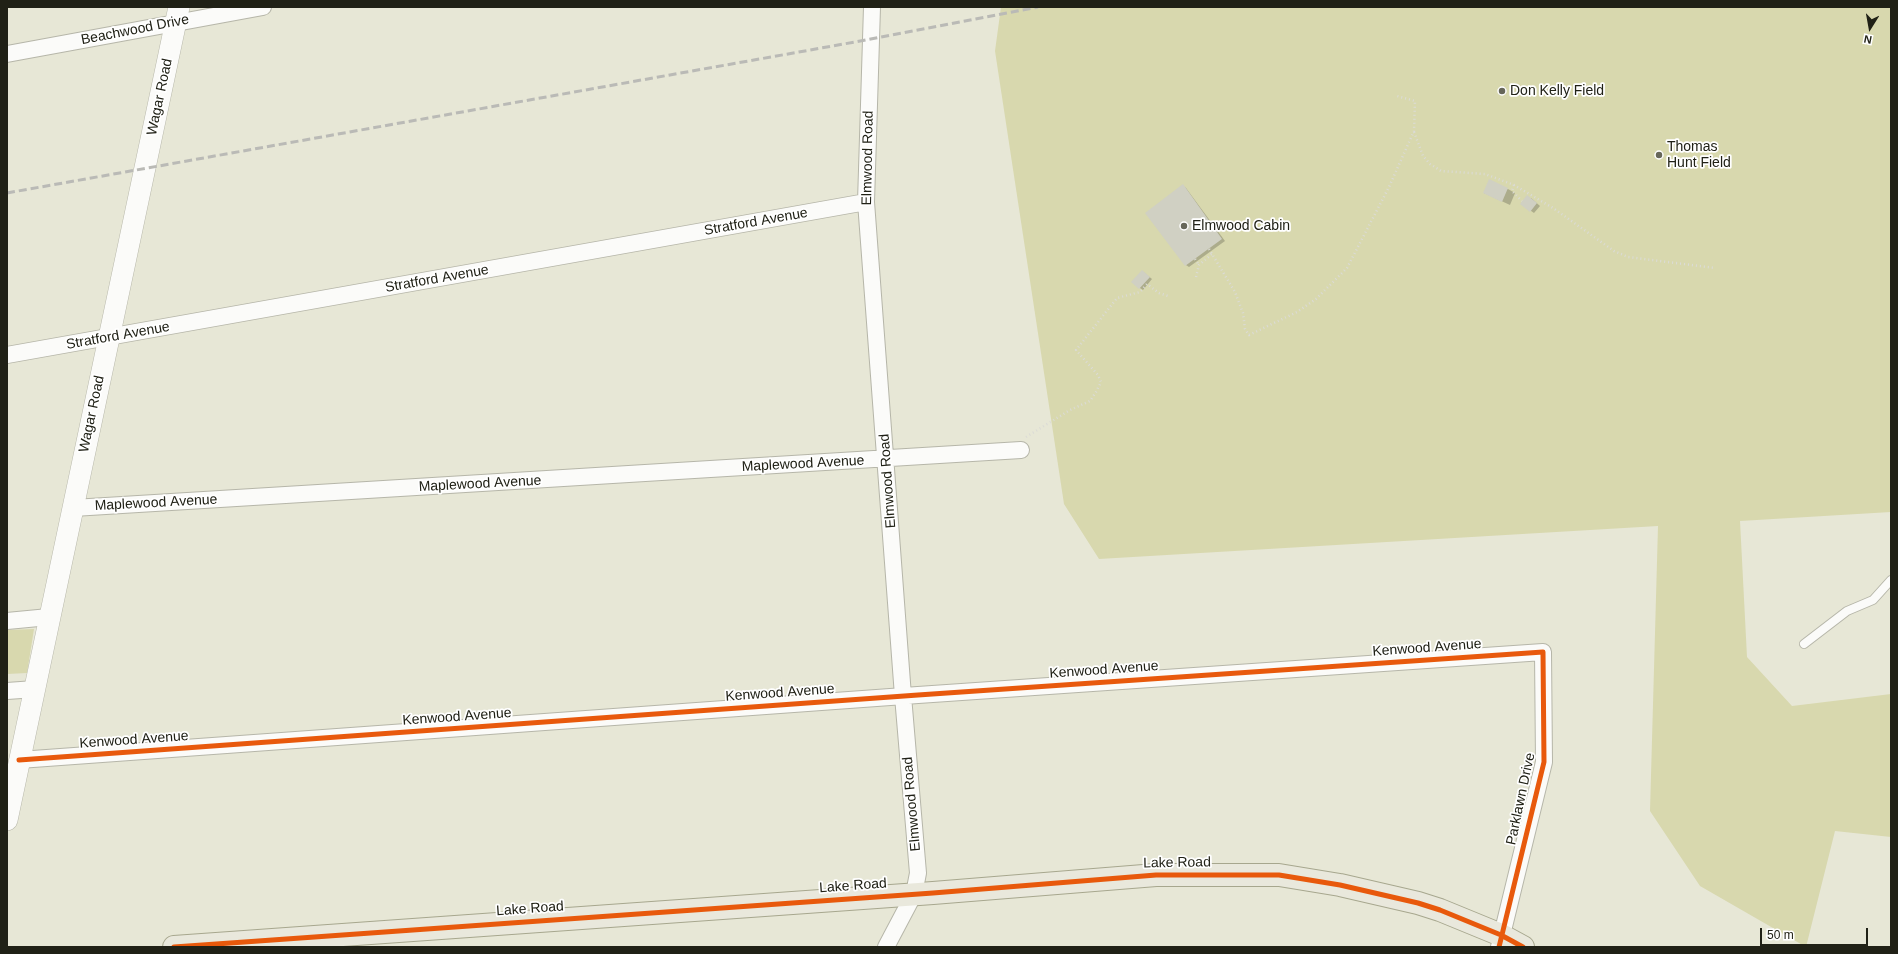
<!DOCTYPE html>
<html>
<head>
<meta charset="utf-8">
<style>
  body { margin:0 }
  #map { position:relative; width:1898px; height:954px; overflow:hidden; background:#e7e7d6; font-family:Helvetica,sans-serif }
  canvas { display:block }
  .frame { position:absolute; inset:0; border:8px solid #202116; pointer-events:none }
  .north { position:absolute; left:1850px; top:8px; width:40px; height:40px; -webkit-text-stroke:3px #fff; paint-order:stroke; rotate:191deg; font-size:11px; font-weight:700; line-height:16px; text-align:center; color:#202116 }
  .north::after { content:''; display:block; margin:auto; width:14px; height:18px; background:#202116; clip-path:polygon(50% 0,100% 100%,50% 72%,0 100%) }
  .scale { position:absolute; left:1760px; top:928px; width:108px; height:18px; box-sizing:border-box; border:2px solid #202116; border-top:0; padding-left:5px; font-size:12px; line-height:14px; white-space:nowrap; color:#202116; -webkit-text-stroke:3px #fff; paint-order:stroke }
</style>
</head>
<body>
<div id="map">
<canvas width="1898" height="954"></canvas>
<div class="frame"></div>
<div class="north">N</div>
<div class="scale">50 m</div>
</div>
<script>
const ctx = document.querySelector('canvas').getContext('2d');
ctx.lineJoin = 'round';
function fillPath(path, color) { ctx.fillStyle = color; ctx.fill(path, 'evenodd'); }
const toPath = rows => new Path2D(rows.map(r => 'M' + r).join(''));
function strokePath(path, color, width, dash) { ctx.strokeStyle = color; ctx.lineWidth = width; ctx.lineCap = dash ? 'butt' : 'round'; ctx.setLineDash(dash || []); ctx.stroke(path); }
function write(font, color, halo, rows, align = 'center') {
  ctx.font = font + ' Helvetica,sans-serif'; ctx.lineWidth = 3.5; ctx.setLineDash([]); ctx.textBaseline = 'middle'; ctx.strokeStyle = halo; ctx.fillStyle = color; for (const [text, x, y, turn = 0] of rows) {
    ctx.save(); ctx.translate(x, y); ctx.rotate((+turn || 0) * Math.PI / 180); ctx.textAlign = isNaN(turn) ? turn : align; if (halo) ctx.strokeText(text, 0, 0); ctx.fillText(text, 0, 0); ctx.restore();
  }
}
fillPath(toPath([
  [1001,7,1891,7,1891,512,1740,521,1747,657,1792,706,1891,694,1891,837,1835,831,1806,947,1700,886,1650,811,1658,526,1099,559,1064,504,995,51],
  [34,629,27,673,7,674,7,630]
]), '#d8d8ae');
fillPath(toPath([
  [1183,186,1186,188,1225,241,1189,267,1186,265],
  [1508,189,1515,193,1510,205,1484,193],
  [1531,198,1540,206,1534,213,1521,204],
  [1142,271,1152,279,1143,290,1140,288]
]), '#0003');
fillPath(toPath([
  [1489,179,1508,188,1502,202,1483,193],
  [1183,184,1222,239,1185,266,1145,213],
  [1527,195,1537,203,1530,212,1520,204],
  [1142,270,1150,277,1139,289,1131,282]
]), '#d0d0c3');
const service = toPath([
  [1804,644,1847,611,1873,600,1891,580]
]);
const minor = toPath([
  [872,7,866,202,903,696,918,873,914,894,886,947],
  [7,54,263,7],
  [7,355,866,202],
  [73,508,1021,450],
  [7,621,49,617],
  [7,691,35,689],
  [19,760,918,695,1543,652,1544,762,1499,947]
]);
const tertiary = toPath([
  [7,820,179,7]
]);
const primary = toPath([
  [174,947,933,893,1156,875,1279,875,1340,885,1418,903,1440,910,1501,935,1523,947]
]);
strokePath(service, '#b6b6a9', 10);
strokePath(minor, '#b6b6a9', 18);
strokePath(tertiary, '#b6b6a9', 22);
strokePath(primary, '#a7a78e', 24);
strokePath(toPath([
  [1414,132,1423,156,1430,164,1441,171,1485,174,1514,185,1553,208,1614,251,1628,257,1715,268],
  [1514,185,1512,191,1522,201],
  [1209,249,1235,292,1243,313,1245,329,1249,335,1297,312,1316,299,1347,268,1389,187,1414,131,1415,101,1397,96],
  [1195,259,1199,265],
  [1196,277,1199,265,1212,254],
  [1026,437,1070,410,1090,401,1096,392,1101,382,1098,375,1076,350,1117,298,1140,292,1147,284,1159,293,1168,296]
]), '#dbdbd6', 2.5, [1, 3]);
strokePath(service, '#fbfbf9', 8);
strokePath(minor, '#fbfbf9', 16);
strokePath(tertiary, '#fbfbf9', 21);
strokePath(primary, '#e9e8dc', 22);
strokePath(toPath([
  [7,193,855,42,1038,7]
]), '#babab6', 3, [8, 4]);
strokePath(toPath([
  [19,760,918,695,1543,652,1544,762,1499,947],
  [174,947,933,893,1156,875,1279,875,1340,885,1418,903,1440,910,1501,935,1523,947]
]), '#e8590c', 5);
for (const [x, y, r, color] of [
  [1502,91,4,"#666659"],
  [1659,155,4,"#666659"],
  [1184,226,4,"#666659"]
]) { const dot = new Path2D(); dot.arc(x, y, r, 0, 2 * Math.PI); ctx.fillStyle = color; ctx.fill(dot); strokePath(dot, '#fff', 1.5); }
write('14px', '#202116', '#fff', [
  ["Beachwood Drive",135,30,-11],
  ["Wagar Road",160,97,-78],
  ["Elmwood Road",868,158,-89],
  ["Stratford Avenue",756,222,-10],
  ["Stratford Avenue",437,279,-10],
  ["Stratford Avenue",118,336,-10],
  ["Wagar Road",92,414,-78],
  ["Maplewood Avenue",803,464,-3],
  ["Elmwood Road",888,481,-94],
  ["Maplewood Avenue",480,484,-3],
  ["Maplewood Avenue",156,503,-3],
  ["Kenwood Avenue",1427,648,-4],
  ["Kenwood Avenue",1104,670,-4],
  ["Kenwood Avenue",780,693,-4],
  ["Kenwood Avenue",457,717,-4],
  ["Kenwood Avenue",134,740,-4],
  ["Parklawn Drive",1521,799,-78],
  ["Elmwood Road",912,804,-95],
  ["Lake Road",1177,863,-1],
  ["Lake Road",853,886,-4],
  ["Lake Road",530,909,-4]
]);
write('14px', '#202116', '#fff', [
  ["Don Kelly Field",1510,91],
  ["Thomas",1667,147],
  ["Hunt Field",1667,163],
  ["Elmwood Cabin",1192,226]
], 'left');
</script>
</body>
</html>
